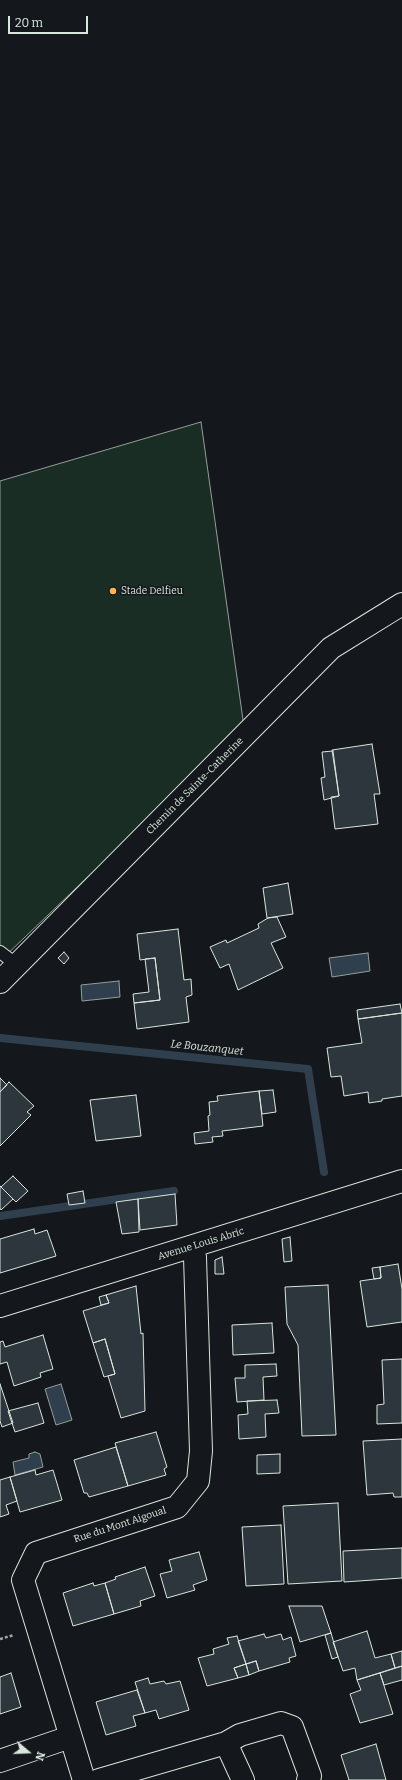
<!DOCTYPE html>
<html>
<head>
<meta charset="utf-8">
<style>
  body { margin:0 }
  #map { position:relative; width:402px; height:1780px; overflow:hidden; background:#14181c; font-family:Bitter,serif }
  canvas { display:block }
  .north { position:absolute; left:8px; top:1732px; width:40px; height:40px; -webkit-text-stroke:3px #14181c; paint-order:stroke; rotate:109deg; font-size:11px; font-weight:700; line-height:16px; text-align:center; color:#d8e6dc }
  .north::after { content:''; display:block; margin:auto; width:14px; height:18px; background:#d8e6dc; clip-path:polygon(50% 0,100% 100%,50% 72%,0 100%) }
  .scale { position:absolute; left:8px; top:16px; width:80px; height:18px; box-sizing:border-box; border:2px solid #d8e6dc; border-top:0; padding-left:5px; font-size:12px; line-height:14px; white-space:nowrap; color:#d8e6dc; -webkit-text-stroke:3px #14181c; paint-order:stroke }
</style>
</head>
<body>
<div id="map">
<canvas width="402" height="1780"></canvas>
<div class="north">N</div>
<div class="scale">20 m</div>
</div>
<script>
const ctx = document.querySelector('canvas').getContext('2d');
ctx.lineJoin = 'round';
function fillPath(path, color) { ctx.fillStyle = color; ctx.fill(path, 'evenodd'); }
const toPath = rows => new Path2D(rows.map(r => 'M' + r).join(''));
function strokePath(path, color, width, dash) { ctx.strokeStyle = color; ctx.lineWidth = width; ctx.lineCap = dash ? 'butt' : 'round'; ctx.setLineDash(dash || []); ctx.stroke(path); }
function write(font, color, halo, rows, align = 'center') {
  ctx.font = font + ' Bitter,serif'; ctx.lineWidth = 3; ctx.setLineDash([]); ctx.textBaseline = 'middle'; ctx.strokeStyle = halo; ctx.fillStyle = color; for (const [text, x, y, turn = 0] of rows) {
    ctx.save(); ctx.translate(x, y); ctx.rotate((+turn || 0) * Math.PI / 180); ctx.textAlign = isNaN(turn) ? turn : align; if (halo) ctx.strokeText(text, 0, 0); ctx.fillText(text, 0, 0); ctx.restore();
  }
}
const green = toPath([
  [201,422,244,727,0,961,0,481,201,422]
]);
fillPath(green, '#1a2d24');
strokePath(green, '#939e99', 1);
const water = toPath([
  [368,953,370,971,332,977,329,958,368,953],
  [119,981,120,997,82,1001,81,985,119,981],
  [61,1384,72,1420,56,1425,45,1389,61,1384],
  [35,1452,40,1454,43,1467,15,1475,13,1462,29,1458,29,1454,35,1452]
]);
fillPath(water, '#2f3f4d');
strokePath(water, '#939e99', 1);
strokePath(toPath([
  [0,1038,308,1069,324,1172],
  [0,1216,174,1191]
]), '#2f3f4d', 8);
const building = toPath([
  [372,744,380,794,374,794,378,824,335,829,331,797,339,796,332,750,372,744],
  [333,751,339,796,324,800,321,778,325,777,322,752,333,751],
  [288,883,293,914,267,918,263,888,288,883],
  [277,917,286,937,271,943,283,968,238,990,229,964,220,968,210,947,226,940,227,943,259,928,258,924,268,918,277,917],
  [178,929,184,980,191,979,192,995,186,997,189,1022,137,1029,134,1003,160,1000,155,958,140,960,137,934,178,929],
  [64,952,69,958,64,964,58,958,64,952],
  [155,958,160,1000,134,1003,133,994,149,992,145,959,155,958],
  [400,1004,402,1013,358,1019,357,1010,400,1004],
  [402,1013,402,1096,382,1099,382,1101,369,1103,368,1092,344,1096,341,1076,331,1077,327,1048,362,1043,358,1019,402,1013],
  [0,1078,7,1085,0,1092,0,1078],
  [9,1082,34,1106,27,1112,31,1115,0,1146,0,1092,9,1082],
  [273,1090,276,1112,262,1114,259,1091,273,1090],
  [259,1091,263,1126,222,1131,223,1136,212,1137,213,1142,195,1144,194,1133,209,1131,208,1116,210,1115,209,1102,218,1101,217,1096,259,1091],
  [136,1095,141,1136,96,1141,90,1100,136,1095],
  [13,1176,28,1191,16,1202,1,1187,13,1176],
  [0,1186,13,1199,1,1210,0,1208,0,1186],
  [83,1191,85,1203,69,1205,67,1194,83,1191],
  [175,1194,177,1225,140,1230,138,1199,175,1194],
  [138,1199,139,1232,122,1234,116,1202,138,1199],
  [34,1229,35,1234,47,1230,56,1256,0,1273,0,1239,34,1229],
  [290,1237,292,1261,284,1262,282,1239,290,1237],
  [222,1257,224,1274,215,1274,215,1260,222,1257],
  [398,1264,402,1289,402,1322,367,1327,360,1281,381,1278,380,1267,398,1264],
  [380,1267,381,1278,374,1279,372,1268,380,1267],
  [328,1285,336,1435,302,1436,298,1345,287,1324,285,1287,328,1285],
  [136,1286,141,1334,143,1333,145,1411,121,1418,108,1376,115,1374,105,1339,93,1343,83,1311,109,1303,106,1295,136,1286],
  [106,1295,109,1303,101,1305,99,1297,106,1295],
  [272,1323,274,1353,233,1355,232,1325,272,1323],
  [43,1335,53,1369,40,1373,41,1377,14,1386,7,1362,0,1364,0,1342,3,1341,5,1347,43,1335],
  [105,1339,115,1374,104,1377,93,1343,105,1339],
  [402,1359,402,1423,377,1424,377,1405,384,1404,382,1360,402,1359],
  [276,1364,277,1376,263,1377,264,1400,237,1402,235,1378,245,1378,245,1365,276,1364],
  [0,1384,13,1423,2,1427,0,1421,0,1384],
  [277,1400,279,1413,265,1414,266,1437,239,1439,238,1415,248,1414,247,1401,277,1400],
  [38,1403,44,1423,15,1432,8,1411,38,1403],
  [156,1432,167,1467,164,1469,166,1475,128,1486,115,1443,156,1432],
  [402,1439,402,1497,394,1497,393,1493,367,1495,363,1441,402,1439],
  [116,1447,128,1486,89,1497,87,1493,84,1493,74,1460,116,1447],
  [280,1454,280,1473,257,1474,257,1455,280,1454],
  [35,1470,36,1475,53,1470,62,1500,20,1512,10,1477,35,1470],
  [10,1477,17,1501,6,1505,9,1514,0,1517,0,1480,10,1477],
  [338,1503,342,1581,288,1584,283,1506,338,1503],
  [281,1525,284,1584,246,1586,242,1527,281,1525],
  [402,1548,402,1578,344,1582,343,1551,402,1548],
  [199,1552,207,1580,193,1585,195,1590,167,1598,160,1574,172,1571,169,1560,199,1552],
  [145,1567,155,1596,140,1601,141,1606,114,1614,105,1583,116,1579,115,1577,145,1567],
  [93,1583,94,1586,105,1583,114,1614,73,1626,63,1593,93,1583],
  [289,1606,322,1606,331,1633,300,1642,289,1606],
  [367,1631,375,1658,391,1654,395,1668,357,1680,355,1668,343,1671,333,1642,367,1631],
  [331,1633,338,1657,332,1659,325,1635,331,1633],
  [264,1634,266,1638,281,1634,283,1640,291,1637,296,1656,289,1658,290,1662,259,1671,256,1661,246,1664,238,1641,264,1634],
  [237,1636,246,1664,234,1668,238,1678,207,1686,198,1658,214,1654,213,1649,229,1644,227,1638,237,1636],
  [402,1651,402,1666,395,1668,391,1654,402,1651],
  [256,1661,259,1671,249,1675,246,1664,256,1661],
  [246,1664,249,1675,238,1678,234,1668,246,1664],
  [402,1666,402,1680,384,1685,380,1673,402,1666],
  [11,1673,21,1707,0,1714,0,1677,11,1673],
  [380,1673,393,1714,360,1723,350,1694,361,1690,357,1680,380,1673],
  [148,1678,150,1684,164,1681,166,1684,180,1681,189,1710,159,1719,156,1710,145,1713,135,1682,148,1678],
  [137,1690,145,1713,133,1716,136,1726,106,1735,96,1702,137,1690],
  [376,1744,386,1780,349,1780,341,1755,376,1744]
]);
fillPath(building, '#2c363c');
strokePath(building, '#d8e6dc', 1);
const service = toPath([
  [0,952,17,965]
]);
const minor = toPath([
  [0,982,331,648,402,604],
  [0,1306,402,1181],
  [226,1743,243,1780],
  [0,1761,70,1737],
  [84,1780,23,1580,36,1553,177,1507,198,1481,201,1451,195,1257,192,1247],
  [99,1780,226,1743,240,1735,281,1723,292,1727,310,1776,308,1780]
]);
strokePath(service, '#d8e6dc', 14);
strokePath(minor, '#d8e6dc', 24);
strokePath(toPath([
  [0,1639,14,1635]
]), '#9da8a2', 2.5, [3, 2]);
strokePath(service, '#14181c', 12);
strokePath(minor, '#14181c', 22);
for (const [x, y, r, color] of [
  [113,591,4,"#ffb74d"]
]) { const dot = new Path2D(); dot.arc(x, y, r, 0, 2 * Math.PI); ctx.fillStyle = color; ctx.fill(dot); strokePath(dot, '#14181c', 1.5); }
write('10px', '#d8e6dc', '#14181c', [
  ["Stade Delfieu",121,591]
], 'left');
write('10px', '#d8e6dc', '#14181c', [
  ["Chemin de Sainte-Catherine",195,786,-45],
  ["Avenue Louis Abric",201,1244,-17],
  ["Rue du Mont Aigoual",120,1525,-18]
]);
write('italic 11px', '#d8e6dc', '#14181c', [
  ["Le Bouzanquet",207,1048,6]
]);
</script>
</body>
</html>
